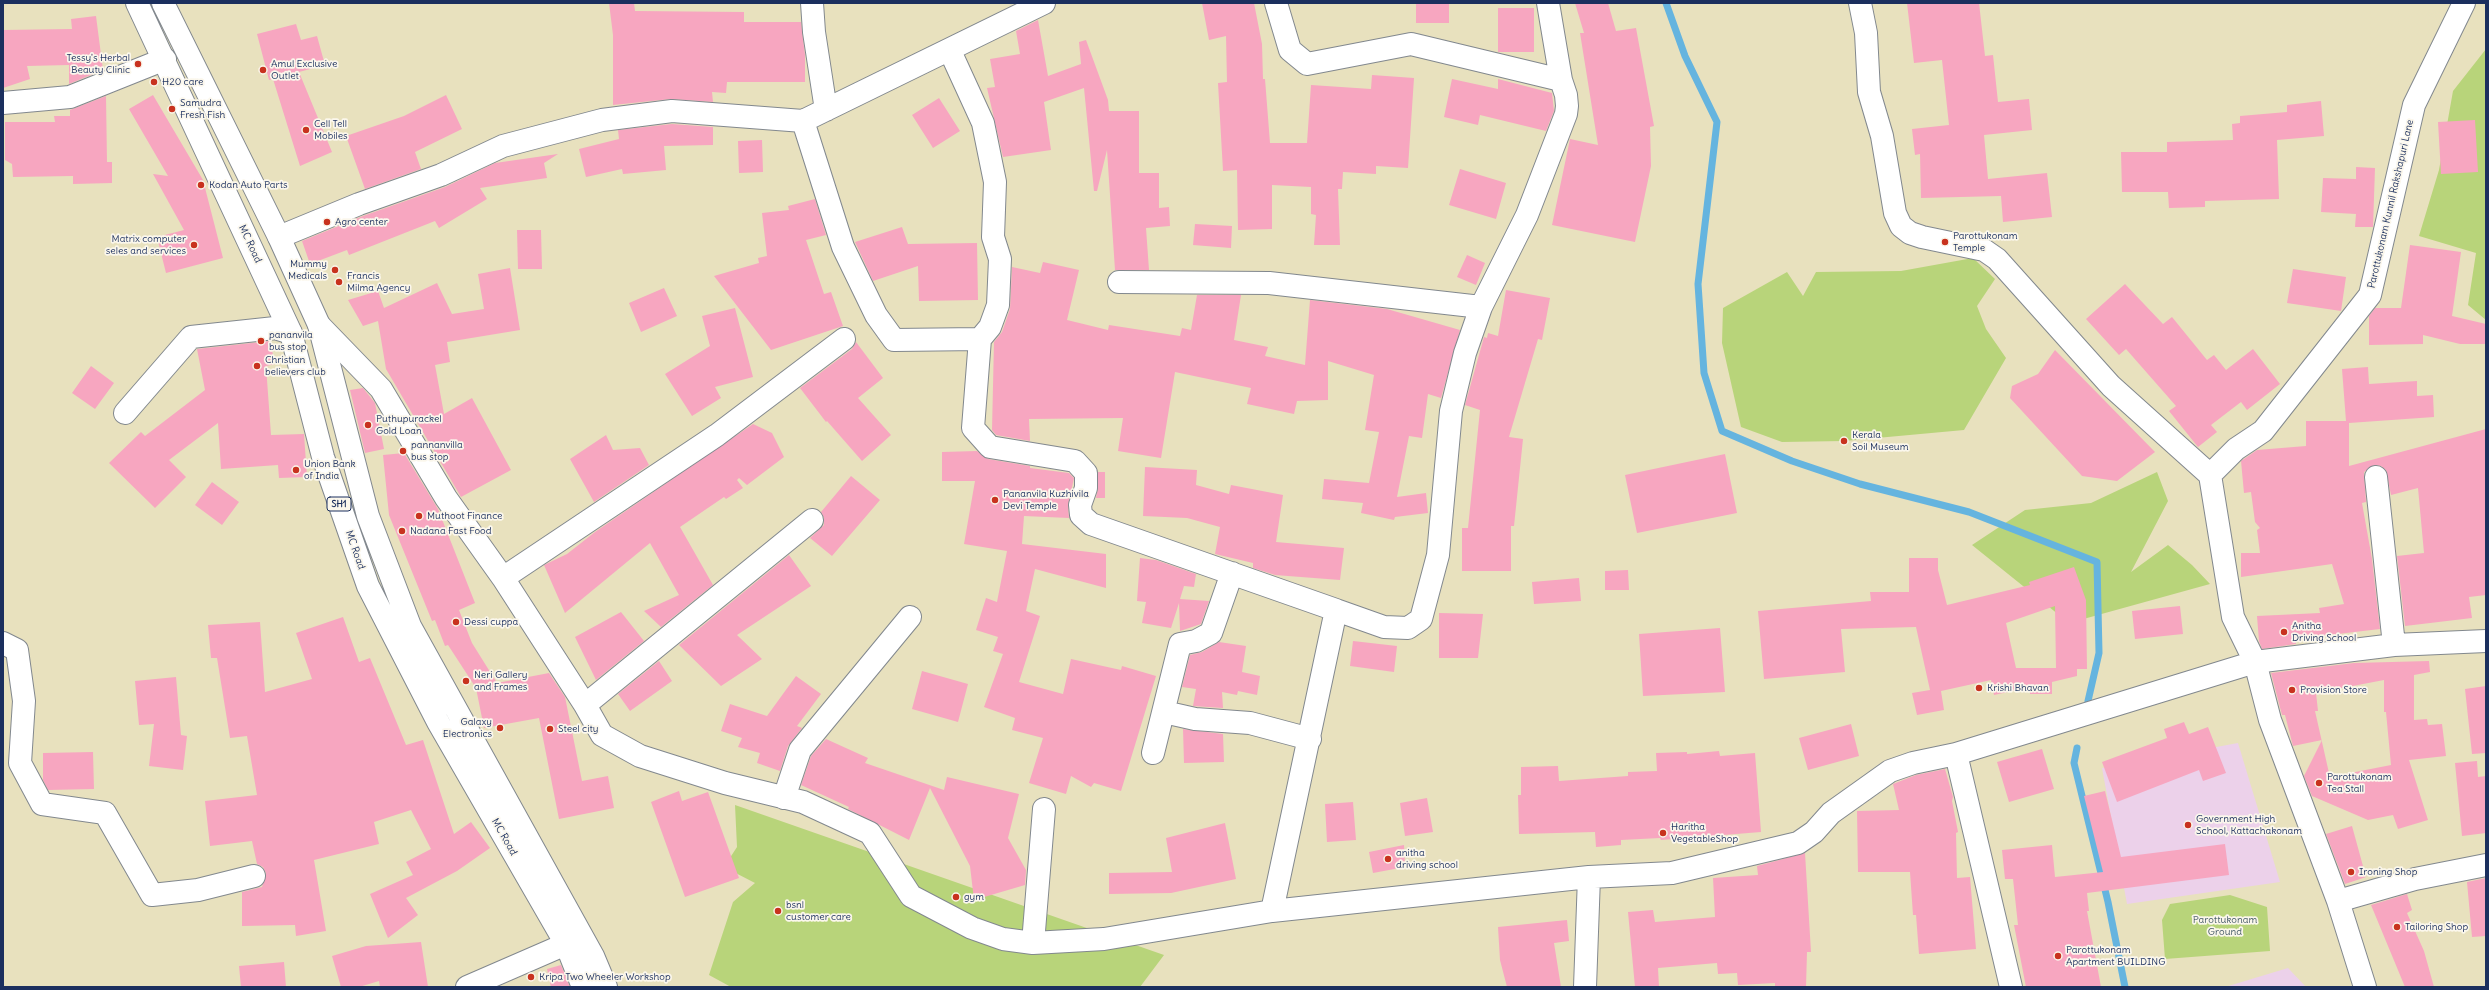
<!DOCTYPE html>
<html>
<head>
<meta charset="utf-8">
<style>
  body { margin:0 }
  #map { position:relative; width:2489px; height:990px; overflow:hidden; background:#e8e1be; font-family:Delius,sans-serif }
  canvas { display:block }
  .frame { position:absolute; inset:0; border:4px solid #1b2f5e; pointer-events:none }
</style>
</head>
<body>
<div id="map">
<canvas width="2489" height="990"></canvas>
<div class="frame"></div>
</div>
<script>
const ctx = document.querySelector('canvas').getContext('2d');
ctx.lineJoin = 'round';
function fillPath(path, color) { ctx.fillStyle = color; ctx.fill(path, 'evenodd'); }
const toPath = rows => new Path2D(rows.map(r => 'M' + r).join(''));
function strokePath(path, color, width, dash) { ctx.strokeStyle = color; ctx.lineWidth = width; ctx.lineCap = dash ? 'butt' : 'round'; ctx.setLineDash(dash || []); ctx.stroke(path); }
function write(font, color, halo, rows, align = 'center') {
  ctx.font = font + ' Delius,sans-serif'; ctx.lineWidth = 3.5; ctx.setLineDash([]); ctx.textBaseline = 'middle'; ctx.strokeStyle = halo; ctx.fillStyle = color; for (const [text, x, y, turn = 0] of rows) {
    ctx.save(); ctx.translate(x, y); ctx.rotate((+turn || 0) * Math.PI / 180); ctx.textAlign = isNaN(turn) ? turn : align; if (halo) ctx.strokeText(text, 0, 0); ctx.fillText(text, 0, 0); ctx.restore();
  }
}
fillPath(toPath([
  [2238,743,2280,882,2127,904,2102,768],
  [2288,968,2306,987,2225,987]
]), '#ecd1ea');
fillPath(toPath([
  [2486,49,2486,320,2468,305,2476,253,2419,236,2439,170,2453,91],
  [1973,258,1995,279,1977,306,1986,329,2006,358,1964,430,1844,441,1782,442,1741,427,1722,343,1723,308,1787,272,1803,296,1816,272,1901,271],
  [2157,472,2168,501,2131,572,2168,545,2192,565,2210,584,2069,623,1972,545,2025,510,2091,503],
  [735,805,1164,955,1140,987,731,987,709,975,733,902,755,883,724,867,737,847],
  [2230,895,2267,907,2270,951,2165,959,2162,920,2170,904]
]), '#b8d47a');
strokePath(toPath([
  [1666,3,1685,56,1717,122,1698,284,1704,373,1722,431,1792,461,1860,484,1969,512,2097,562,2099,653,2088,701],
  [2077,748,2074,763,2108,902,2125,987]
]), '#65b4df', 7);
fillPath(toPath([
  [609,3,634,3,635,11,744,12,744,22,801,22,805,55,805,82,727,82,726,93,712,92,713,102,671,99,613,105,613,35],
  [1202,3,1254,3,1262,44,1263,79,1265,79,1270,143,1307,143,1311,85,1371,89,1372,75,1414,78,1408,168,1376,166,1376,174,1343,172,1342,189,1338,189,1340,245,1314,245,1316,215,1311,214,1311,187,1272,185,1272,229,1238,230,1237,170,1223,171,1218,83,1227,82,1226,36,1209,40],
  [1416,3,1449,3,1449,23,1416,23],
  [1575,3,1608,3,1616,31,1636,28,1654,126,1650,127,1651,166,1635,242,1552,225,1570,139,1598,145,1580,33,1584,33],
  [1907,3,1979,3,1985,56,1993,55,1998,102,2029,99,2032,130,1984,135,1988,179,2047,173,2052,217,2003,222,2001,196,1921,198,1920,154,1915,155,1912,129,1949,125,1942,60,1914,63],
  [1498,8,1534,8,1534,52,1498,52],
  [96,16,103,70,69,84,69,65,27,66,30,79,3,88,3,30,72,29,71,19],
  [1038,20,1048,76,1081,64,1079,42,1086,40,1108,100,1109,111,1139,111,1139,173,1159,173,1159,208,1169,207,1170,226,1146,228,1149,270,1115,270,1107,150,1097,191,1094,191,1084,88,1044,102,1051,150,1003,157,987,88,995,87,990,59,1020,54,1016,31],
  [296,24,301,40,317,36,325,65,299,72,332,152,300,166,273,79,269,80,257,34],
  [1452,79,1498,89,1498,79,1552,93,1554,111,1546,131,1480,115,1478,125,1444,117],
  [153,95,203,180,223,258,166,273,157,237,184,230,153,174,168,176,129,109],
  [446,95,462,129,415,152,421,169,365,189,346,136,404,116],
  [106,96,107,162,112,162,112,183,73,184,73,176,13,177,12,164,5,160,5,122,55,122,54,116,70,116,70,110],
  [939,98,960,131,933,148,912,115],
  [2321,101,2324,136,2277,140,2279,199,2205,201,2205,207,2169,208,2168,192,2122,192,2121,152,2167,152,2167,142,2233,140,2232,124,2240,123,2240,116,2287,112,2287,105],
  [2475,120,2478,172,2441,174,2438,122],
  [672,124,713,127,713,145,664,146,666,170,623,174,622,169,586,177,579,149,619,139,618,130],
  [762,140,763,172,739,173,738,141],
  [558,154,544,163,547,178,480,188,487,199,439,228,435,221,349,255,347,250,310,264,302,241,363,216,445,187,495,163],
  [2356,167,2375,168,2373,227,2355,227,2356,214,2321,212,2323,178,2356,179],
  [1460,169,1506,183,1496,219,1449,205],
  [815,199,826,235,806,240,824,294,831,292,843,326,771,350,714,276,759,263,758,258,767,256,762,213,789,210,788,206],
  [1195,224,1232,226,1231,248,1193,245],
  [902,227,908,244,977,243,978,300,919,301,918,266,873,281,855,242],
  [517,230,541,230,542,269,518,269],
  [2410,245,2461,252,2452,316,2486,324,2486,344,2460,344,2423,335,2423,344,2369,345,2369,316,2375,308,2401,308],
  [1467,255,1485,263,1476,285,1457,277],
  [1043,262,1079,270,1067,320,1108,330,1109,325,1180,336,1182,328,1191,330,1197,295,1241,295,1234,340,1268,347,1265,356,1305,365,1310,300,1387,309,1460,330,1441,398,1428,394,1422,438,1409,436,1397,497,1426,493,1428,513,1395,517,1394,520,1361,513,1363,503,1322,499,1324,479,1369,483,1379,432,1365,430,1374,375,1328,361,1328,400,1297,401,1294,414,1247,404,1251,388,1175,372,1161,458,1118,451,1123,418,1029,419,1030,441,996,435,992,430,994,342,1002,332,1010,309,1012,267,1040,273],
  [510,268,520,330,447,342,450,362,435,365,444,414,472,398,511,470,461,497,386,369,378,321,363,326,348,300,378,291,384,308,437,283,452,314,484,309,478,274],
  [2293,269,2346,277,2341,311,2287,303],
  [2125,284,2163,324,2172,317,2207,360,2214,355,2226,370,2253,349,2280,384,2247,410,2241,402,2211,425,2217,432,2198,447,2169,411,2176,406,2126,349,2119,355,2086,319],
  [664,288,677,316,641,332,629,303],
  [1506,290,1550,298,1542,340,1538,339,1509,437,1523,439,1514,526,1511,526,1511,571,1462,571,1462,528,1468,528,1480,410,1465,405,1484,337,1487,338,1488,333,1498,336],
  [735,308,753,377,715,387,721,398,692,416,665,374,710,346,702,316],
  [270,341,275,364,266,366,271,435,304,434,307,477,279,478,278,465,221,469,218,423,169,460,186,477,155,508,109,463,141,432,145,436,205,390,197,349],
  [856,342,883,378,858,398,891,435,862,461,827,421,826,422,800,388,852,349],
  [2055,350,2155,452,2117,481,2082,476,2010,398,2012,386,2038,374],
  [91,366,114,383,95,409,72,393],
  [2368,367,2369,384,2417,381,2417,396,2433,395,2434,417,2349,423,2349,466,2486,429,2486,595,2469,597,2472,618,2405,626,2397,556,2424,553,2418,488,2391,495,2386,470,2381,466,2374,465,2364,472,2366,502,2362,503,2372,559,2380,629,2295,639,2296,644,2262,649,2259,641,2257,616,2320,613,2319,608,2344,604,2332,564,2241,577,2241,553,2260,553,2257,530,2260,528,2255,522,2251,492,2244,493,2241,461,2257,450,2306,446,2306,421,2346,421,2342,369],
  [363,388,375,403,384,449,365,453,350,390],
  [753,424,772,433,784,457,747,485,739,478,737,480,743,488,726,499,724,497,680,527,713,585,661,627,644,611,679,595,650,543,565,613,544,565,567,554,595,532],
  [606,435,613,450,640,448,649,465,594,502,570,459],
  [977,451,988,459,1030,466,1030,468,1069,473,1074,478,1068,506,1069,518,1024,516,1022,544,1106,554,1106,588,1035,569,1026,611,1040,616,1019,682,1063,694,1071,659,1121,670,1122,666,1156,676,1121,791,1094,783,1091,787,1071,776,1066,794,1029,783,1043,738,1012,730,1015,718,984,707,1003,654,993,651,998,637,976,630,986,598,997,602,1007,551,964,544,975,481,942,481,942,452],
  [404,453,438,509,475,603,459,610,472,643,497,683,549,673,565,697,582,781,608,776,614,808,559,819,539,718,484,728,476,688,448,645,445,646,435,620,432,621,389,515,383,455],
  [1725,454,1737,513,1637,533,1625,475],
  [1145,467,1197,470,1196,485,1229,494,1231,485,1283,495,1276,542,1344,548,1340,580,1275,575,1253,568,1253,563,1215,554,1220,527,1187,518,1143,516],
  [1098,472,1105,472,1105,498,1096,498,1098,488],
  [851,476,880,500,832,556,810,538,824,525,824,518,821,512],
  [212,482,239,502,222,525,195,505],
  [789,555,811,586,737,635,762,659,721,686,679,645],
  [1140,558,1156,560,1196,574,1194,587,1184,586,1180,599,1209,601,1201,624,1180,631,1179,603,1171,628,1142,623,1146,602,1137,601],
  [1909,558,1938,558,1938,570,1947,605,2030,585,2029,582,2074,567,2086,600,2087,669,2077,669,2077,676,2052,682,2052,694,2030,694,2030,687,1994,695,1991,680,1941,691,1944,710,1917,715,1912,693,1930,690,1916,627,1841,629,1845,672,1764,679,1758,611,1871,601,1870,592,1909,592],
  [2055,606,2056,668,2016,668,2006,623],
  [1628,570,1629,590,1605,590,1605,571],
  [1579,578,1581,601,1534,604,1532,582],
  [2180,606,2183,634,2135,639,2132,611],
  [621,612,644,641,596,680,575,637],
  [1439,613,1483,614,1478,658,1439,658],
  [343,617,359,662,370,658,406,745,423,740,454,834,471,822,490,848,457,871,406,898,418,915,388,938,370,894,413,875,406,862,431,849,411,810,374,822,379,844,314,860,326,931,296,936,295,925,242,926,242,892,262,887,266,873,263,867,257,864,252,841,210,846,205,801,257,795,247,736,230,738,217,658,211,658,208,625,260,622,265,692,312,679,296,633],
  [1720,628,1725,692,1643,696,1639,634],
  [1353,641,1397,646,1394,672,1350,666],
  [1219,642,1246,646,1242,672,1260,676,1257,695,1238,691,1237,695,1222,692,1223,708,1193,706,1196,689,1182,687,1190,655,1202,652],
  [659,661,672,681,630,711,618,694],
  [2429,661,2430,672,2414,675,2414,720,2427,719,2428,725,2442,724,2446,756,2409,760,2428,820,2398,829,2393,815,2368,820,2312,796,2304,776,2322,740,2293,746,2285,715,2282,715,2271,673,2354,663],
  [2384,680,2384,712,2386,712,2391,765,2335,776,2334,773,2329,773,2315,711,2318,711,2316,693],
  [922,671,968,684,958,722,912,709],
  [796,676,821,694,797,726,802,728,788,746,780,771,757,763,760,753,738,747,742,738,721,731,730,704,767,716],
  [176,677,181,735,187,736,183,770,149,766,154,724,139,725,135,681],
  [2486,686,2486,753,2472,754,2465,689],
  [2184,722,2189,734,2208,727,2226,773,2203,781,2199,770,2117,802,2102,762,2167,738,2164,729],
  [1851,724,1859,756,1808,770,1799,738],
  [1183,729,1223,734,1224,762,1184,763],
  [826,739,868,758,865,763,944,790,947,777,1019,794,1008,838,1026,870,1025,885,974,900,970,866,930,788,909,840,848,809,849,807,801,785,811,756],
  [2042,749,2054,789,2009,802,1997,762],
  [1719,751,1720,756,1755,753,1761,832,1661,840,1660,838,1621,840,1621,845,1596,847,1595,832,1519,834,1518,795,1521,795,1521,767,1558,766,1559,781,1628,776,1628,772,1657,771,1656,753,1687,752,1687,754],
  [93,752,94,789,48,790,43,780,43,753],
  [2477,761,2478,777,2486,776,2486,833,2462,836,2455,763],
  [1945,769,1953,797,1952,801,1958,832,1956,833,1957,878,1970,877,1976,949,1919,954,1916,915,1913,915,1910,872,1858,872,1857,811,1899,810,1893,784,1916,775],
  [679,791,682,801,708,792,739,878,685,897,651,802],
  [2105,791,2121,857,2225,844,2229,875,2087,893,2089,911,2087,911,2101,987,2026,987,2014,925,2018,925,2013,879,2005,879,2002,850,2052,845,2055,877,2103,872,2084,796],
  [1427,798,1433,832,1405,836,1400,803],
  [1353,802,1356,840,1327,842,1325,804],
  [1225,823,1236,879,1171,893,1109,894,1109,873,1172,872,1166,838],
  [2352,826,2366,877,2345,884,2326,834],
  [1404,845,1405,867,1373,873,1369,852],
  [1805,853,1811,952,1807,952,1806,987,1775,987,1775,983,1738,985,1737,973,1718,974,1717,963,1658,968,1659,987,1635,987,1628,912,1653,910,1655,922,1715,917,1713,878,1758,875,1757,866],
  [2486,878,2486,936,2472,937,2467,882],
  [2407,894,2412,910,2407,913,2424,951,2434,987,2405,987,2371,905],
  [1567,920,1569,941,1554,943,1561,987,1507,987,1500,960,1498,927],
  [421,942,428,987,380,987,379,981,359,987,341,987,332,956,366,946],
  [284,962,286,987,241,987,239,966],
  [561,965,570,987,551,987,547,969]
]), '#f7a6c0');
const street = toPath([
  [812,3,814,32,826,110],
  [1548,3,1561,80],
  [1860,3,1866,33,1869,92,1882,136,1895,213,1901,226,1910,233,1922,237,1984,250,1997,259,2111,386,2210,475,2233,617,2255,662,2270,720,2338,901,2365,987],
  [950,51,983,123,995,182,993,237,1000,259,998,305,990,327,980,339],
  [3,103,70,97,165,59],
  [803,121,1044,3],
  [279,237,359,204,441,175,503,146,602,120,672,111,803,121,843,247,876,315,894,340,980,339,973,428,990,447,1075,461,1086,473,1086,488,1080,505,1081,515,1091,524,1336,610],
  [1119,282,1269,283,1481,307],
  [319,325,381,389,446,498,503,578,585,705,602,735,640,756,725,783,803,802,870,833,911,896,972,928,1003,939,1033,943,1104,939,1272,911,1589,877,1672,873,1798,843,1814,832,1831,813,1890,771,1913,763,1956,754,2255,662,2394,645,2486,641],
  [125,413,191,337,275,328,291,333],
  [2210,475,2236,449,2263,431,2370,295,2414,105,2464,3],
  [2376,477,2394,645],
  [503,578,717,435,844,339],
  [3,643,17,650,24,701,20,763,42,804,105,813,152,895,198,890,254,876],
  [585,705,812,520],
  [1164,712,1195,719,1250,723,1310,739],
  [1153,753,1180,644,1196,641,1211,633,1232,573],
  [1956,754,2011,987],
  [784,798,800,750,910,617],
  [2338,901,2415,879,2486,865],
  [1272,911,1336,610,1384,627,1408,628,1421,619,1438,555,1451,411,1465,353,1481,307,1527,215,1566,114,1567,106,1566,95,1561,80,1411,44,1307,64,1290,50,1276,3],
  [1033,943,1044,809],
  [467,987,566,944],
  [1585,987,1589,877]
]);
const primary = toPath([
  [137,3,291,333,323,457,368,586,438,722,566,944,583,987],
  [163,3,279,237,319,325,368,516,410,626,593,956,606,987]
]);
strokePath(street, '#82888e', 24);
strokePath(primary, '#82888e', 24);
strokePath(street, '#fff', 22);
strokePath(primary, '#fff', 22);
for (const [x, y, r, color] of [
  [138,64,4,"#c8321e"],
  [263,70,4,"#c8321e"],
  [154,82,4,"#c8321e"],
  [172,109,4,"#c8321e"],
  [306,130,4,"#c8321e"],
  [201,185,4,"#c8321e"],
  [327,222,4,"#c8321e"],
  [1945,242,4,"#c8321e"],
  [194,245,4,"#c8321e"],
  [335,270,4,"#c8321e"],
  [339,282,4,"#c8321e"],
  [261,341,4,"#c8321e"],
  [257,366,4,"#c8321e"],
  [368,425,4,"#c8321e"],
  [1844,441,4,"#c8321e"],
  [403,451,4,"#c8321e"],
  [296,470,4,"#c8321e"],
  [995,500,4,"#c8321e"],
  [419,516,4,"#c8321e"],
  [402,531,4,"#c8321e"],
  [456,622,4,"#c8321e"],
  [2284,632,4,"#c8321e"],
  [466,681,4,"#c8321e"],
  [1979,688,4,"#c8321e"],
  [2292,690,4,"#c8321e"],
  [500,728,4,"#c8321e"],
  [550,729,4,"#c8321e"],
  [2319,783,4,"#c8321e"],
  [2188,825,4,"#c8321e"],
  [1663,833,4,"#c8321e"],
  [1388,859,4,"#c8321e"],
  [2351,872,4,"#c8321e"],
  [956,897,4,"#c8321e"],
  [778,911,4,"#c8321e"],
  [2397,927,4,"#c8321e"],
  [2058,956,4,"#c8321e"],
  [531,977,4,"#c8321e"]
]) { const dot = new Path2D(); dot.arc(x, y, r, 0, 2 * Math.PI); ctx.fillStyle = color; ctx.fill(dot); strokePath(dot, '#fbf7ec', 1.5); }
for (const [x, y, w] of [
  [339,504,24]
]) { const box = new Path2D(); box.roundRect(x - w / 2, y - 7, w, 14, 3); ctx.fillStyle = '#fbf7ec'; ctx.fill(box); strokePath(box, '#1b2f5e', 1); }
write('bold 9px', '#1b2f5e', null, [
  ["SH1",339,504]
]);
write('10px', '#1b2f5e', '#fbf7ec', [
  ["Tessy's Herbal",130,58,"right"],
  ["Beauty Clinic",130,70,"right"],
  ["Amul Exclusive",271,64],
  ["Outlet",271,76],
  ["H20 care",162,82],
  ["Samudra",180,103],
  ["Fresh Fish",180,115],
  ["Cell Tell",314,124],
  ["Mobiles",314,136],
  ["Kodan Auto Parts",209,185],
  ["Agro center",335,222],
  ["Parottukonam",1953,236],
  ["Temple",1953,248],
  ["Matrix computer",186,239,"right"],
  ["seles and services",186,251,"right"],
  ["Mummy",327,264,"right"],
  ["Medicals",327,276,"right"],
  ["Francis",347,276],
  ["Milma Agency",347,288],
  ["pananvila",269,335],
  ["bus stop",269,347],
  ["Christian",265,360],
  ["believers club",265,372],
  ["Puthupurackel",376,419],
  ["Gold Loan",376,431],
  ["Kerala",1852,435],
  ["Soil Museum",1852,447],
  ["pannanvilla",411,445],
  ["bus stop",411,457],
  ["Union Bank",304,464],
  ["of India",304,476],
  ["Pananvila Kuzhivila",1003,494],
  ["Devi Temple",1003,506],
  ["Muthoot Finance",427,516],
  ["Nadana Fast Food",410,531],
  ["Dessi cuppa",464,622],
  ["Anitha",2292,626],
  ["Driving School",2292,638],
  ["Neri Gallery",474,675],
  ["and Frames",474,687],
  ["Krishi Bhavan",1987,688],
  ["Provision Store",2300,690],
  ["Galaxy",492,722,"right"],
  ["Electronics",492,734,"right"],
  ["Steel city",558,729],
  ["Parottukonam",2327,777],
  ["Tea Stall",2327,789],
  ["Government High",2196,819],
  ["School, Kattachakonam",2196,831],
  ["Haritha",1671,827],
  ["VegetableShop",1671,839],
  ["anitha",1396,853],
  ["driving school",1396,865],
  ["Ironing Shop",2359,872],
  ["gym",964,897],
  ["bsnl",786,905],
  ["customer care",786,917],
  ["Tailoring Shop",2405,927],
  ["Parottukonam",2066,950],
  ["Apartment BUILDING",2066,962],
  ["Kripa Two Wheeler Workshop",539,977]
], 'left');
write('10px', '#1b2f5e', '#fbf7ec', [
  ["Parottukonam Kunnil Rakshapuri Lane",2391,204,-77],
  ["MC Road",250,244,65],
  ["MC Road",355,550,71],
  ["MC Road",504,837,60]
]);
write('10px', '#425865', '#fbf7ec', [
  ["Parottukonam",2225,920],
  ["Ground",2225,932]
]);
</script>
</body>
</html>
